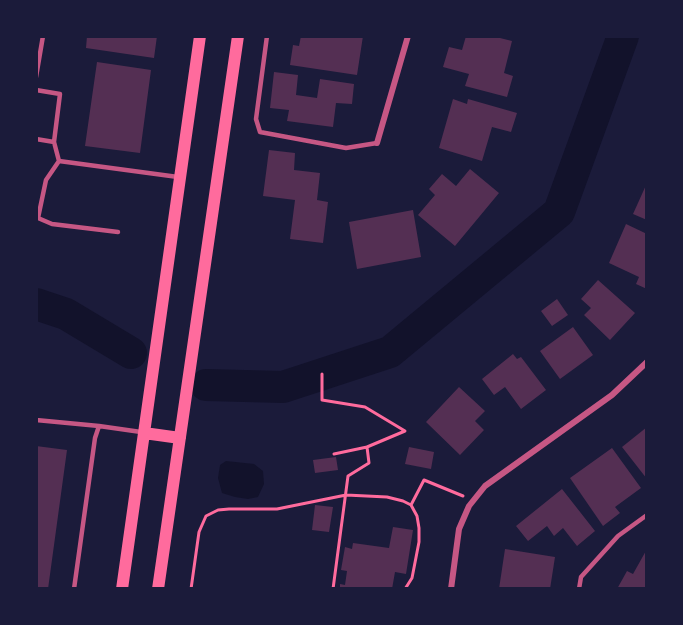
<!DOCTYPE html>
<html>
<head>
<meta charset="utf-8">
<style>
  body { margin:0 }
  #map { position:relative; width:683px; height:625px; overflow:hidden; background:#1b1b3a; font-family:Ubuntu,sans-serif }
  canvas { display:block }
  .frame { position:absolute; inset:0; border:38px solid #1b1b3a; pointer-events:none }
</style>
</head>
<body>
<div id="map">
<canvas width="683" height="625"></canvas>
<div class="frame"></div>
</div>
<script>
const ctx = document.querySelector('canvas').getContext('2d');
ctx.lineJoin = 'round';
function fillPath(path, color) { ctx.fillStyle = color; ctx.fill(path, 'evenodd'); }
const toPath = rows => new Path2D(rows.map(r => 'M' + r).join(''));
function strokePath(path, color, width, dash) { ctx.strokeStyle = color; ctx.lineWidth = width; ctx.lineCap = dash ? 'butt' : 'round'; ctx.setLineDash(dash || []); ctx.stroke(path); }
fillPath(toPath([
  [226,461,254,464,263,471,264,484,258,497,248,499,235,497,222,493,218,478,220,465]
]), '#12122b');
strokePath(toPath([
  [36,304,66,314,131,353],
  [206,385,283,387,390,352,559,212,623,36]
]), '#12122b', 32);
fillPath(toPath([
  [87,36,157,36,154,58,86,48],
  [301,36,363,36,357,75,290,65,293,45,299,46],
  [466,36,492,36,512,41,504,73,513,76,507,97,465,86,469,74,443,67,449,47,462,50],
  [97,62,151,70,140,153,85,146],
  [274,72,298,75,296,95,317,98,320,79,354,84,352,104,336,103,333,127,287,121,289,110,270,108],
  [453,99,467,104,468,99,517,113,511,132,492,127,482,161,439,148],
  [269,150,295,153,294,170,320,173,317,200,328,202,323,243,290,239,295,200,263,196],
  [470,169,499,193,455,246,418,215,435,195,429,189,442,174,456,186],
  [647,183,647,220,633,214],
  [413,210,421,257,357,269,349,222],
  [626,224,647,234,647,262,646,265,647,265,647,289,636,284,639,277,609,263],
  [598,280,635,313,610,340,584,315,591,308,581,299],
  [557,299,568,315,552,326,541,311],
  [573,327,593,355,560,379,540,351],
  [513,354,517,359,521,357,546,390,521,409,505,387,494,395,482,379],
  [459,387,485,411,475,421,484,430,460,455,426,422],
  [647,427,647,479,622,447],
  [36,446,67,450,48,589,36,589],
  [409,447,434,452,431,469,405,464],
  [612,448,641,488,615,507,620,513,603,526,570,478],
  [336,457,338,470,315,473,313,460],
  [562,489,595,531,577,546,563,528,554,536,547,526,528,541,516,526],
  [315,505,333,507,329,532,312,530],
  [393,527,413,530,406,574,395,572,392,589,340,589,340,584,345,585,347,571,341,570,345,547,352,549,353,543,389,548],
  [505,549,555,557,550,589,499,589],
  [647,549,647,589,617,589,627,571,633,574]
]), '#542f53');
strokePath(toPath([
  [322,374,322,400,365,407,405,431,367,447],
  [411,505,424,480,463,496],
  [191,589,199,532,206,516,218,510,229,509,277,509,346,495,387,497,403,501,411,505,417,516,419,528,419,542,412,578,405,589],
  [333,589,348,476,369,463,367,447,334,454]
]), '#ff6b9d', 3);
strokePath(toPath([
  [267,36,256,119,260,132,346,148,377,143],
  [36,77,43,36],
  [36,90,60,94,54,142],
  [36,139,54,142,59,161,46,180,38,218,52,224,118,232],
  [59,161,178,177],
  [36,420,99,426],
  [74,589,95,438,99,426,141,432],
  [579,589,581,577,618,536,647,515]
]), '#c65784', 4.5);
strokePath(toPath([
  [377,143,408,36],
  [451,589,459,529,469,506,485,486,612,395,647,362]
]), '#c65784', 6);
strokePath(toPath([
  [144,433,180,438],
  [122,589,200,36],
  [158,589,238,36]
]), '#ff6b9d', 12);
</script>
</body>
</html>
